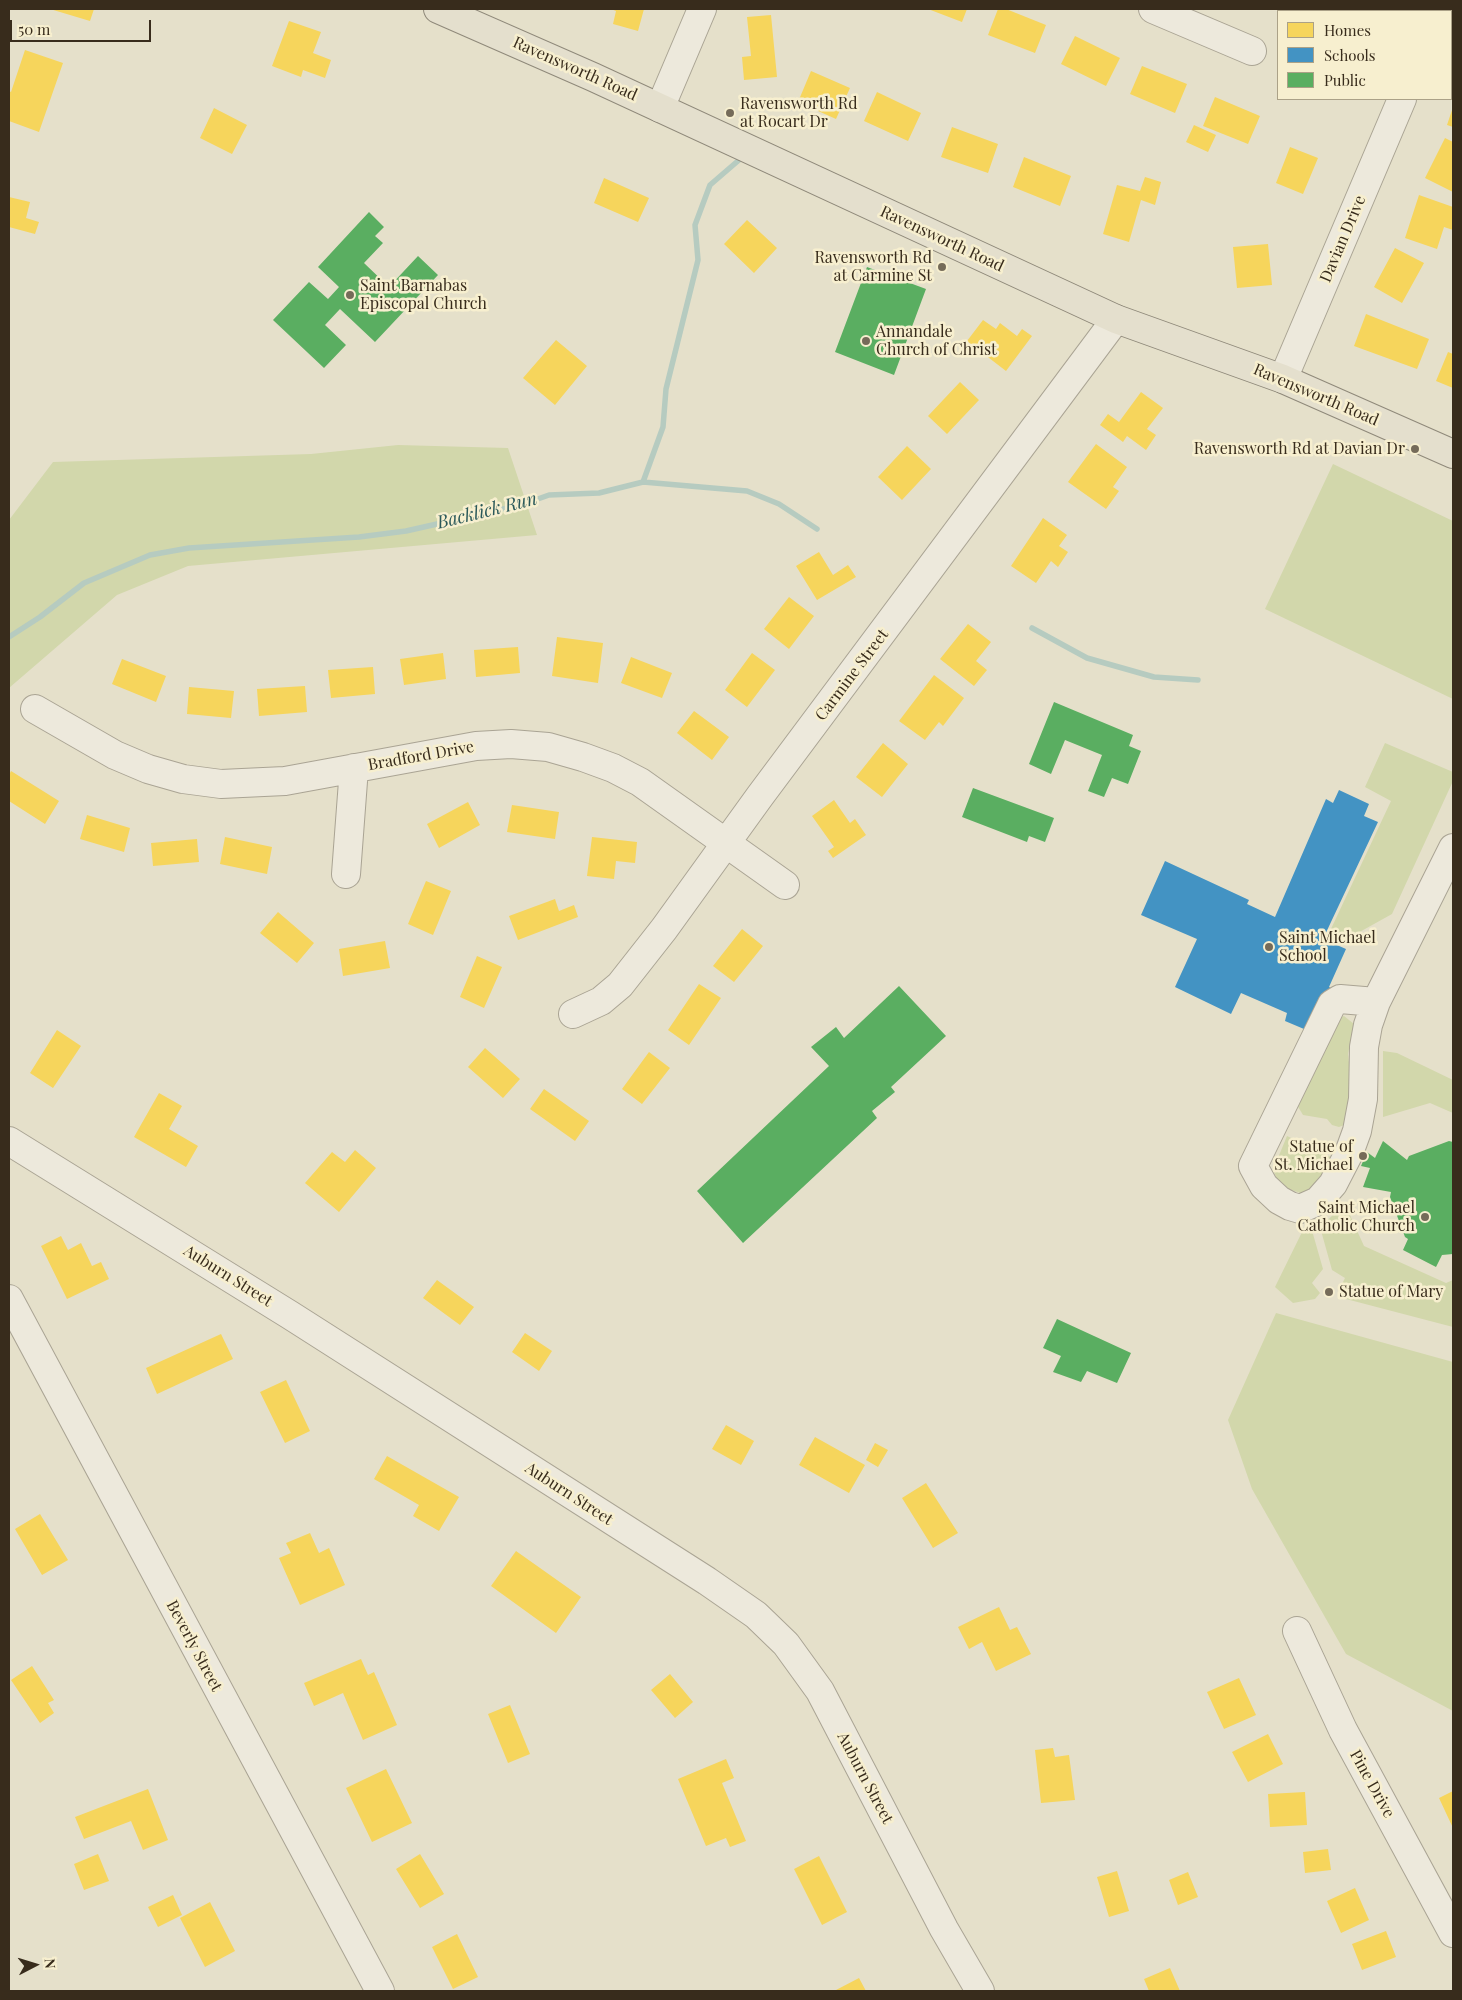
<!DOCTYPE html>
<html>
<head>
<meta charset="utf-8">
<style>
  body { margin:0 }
  #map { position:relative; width:1462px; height:2000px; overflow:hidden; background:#e5e0ca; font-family:"Playfair Display",serif }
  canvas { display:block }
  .frame { position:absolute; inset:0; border:10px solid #382c1c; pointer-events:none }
  .legend { position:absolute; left:1277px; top:10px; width:175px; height:90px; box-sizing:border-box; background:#f7efcf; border:1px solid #aba187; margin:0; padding:6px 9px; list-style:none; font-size:15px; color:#382c1c }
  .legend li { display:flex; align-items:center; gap:10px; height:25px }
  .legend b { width:25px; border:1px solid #aba187 }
  .north { position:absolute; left:10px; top:1940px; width:50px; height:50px; -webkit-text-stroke:4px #f7efcf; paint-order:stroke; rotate:85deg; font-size:14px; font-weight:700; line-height:20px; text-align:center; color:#382c1c }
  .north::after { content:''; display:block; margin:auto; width:18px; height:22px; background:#382c1c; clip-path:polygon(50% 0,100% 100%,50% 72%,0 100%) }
  .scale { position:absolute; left:10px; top:20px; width:141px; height:22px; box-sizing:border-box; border:2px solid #382c1c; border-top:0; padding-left:6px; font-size:15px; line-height:18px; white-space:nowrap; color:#382c1c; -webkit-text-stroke:4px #f7efcf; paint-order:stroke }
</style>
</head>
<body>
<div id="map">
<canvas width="1462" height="2000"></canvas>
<div class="frame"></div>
<ul class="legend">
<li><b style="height:14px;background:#f6d55c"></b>Homes</li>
<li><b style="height:14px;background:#4393c3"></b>Schools</li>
<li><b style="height:14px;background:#5aae61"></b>Public</li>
</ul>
<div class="north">N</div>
<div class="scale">50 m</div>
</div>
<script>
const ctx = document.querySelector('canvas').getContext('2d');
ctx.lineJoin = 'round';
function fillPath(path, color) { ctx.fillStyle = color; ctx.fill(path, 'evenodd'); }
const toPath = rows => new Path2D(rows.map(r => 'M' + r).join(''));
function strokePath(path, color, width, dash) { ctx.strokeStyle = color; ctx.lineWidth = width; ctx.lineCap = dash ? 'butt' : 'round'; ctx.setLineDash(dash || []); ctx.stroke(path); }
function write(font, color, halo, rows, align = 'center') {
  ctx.font = font + ' "Playfair Display",serif'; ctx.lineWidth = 5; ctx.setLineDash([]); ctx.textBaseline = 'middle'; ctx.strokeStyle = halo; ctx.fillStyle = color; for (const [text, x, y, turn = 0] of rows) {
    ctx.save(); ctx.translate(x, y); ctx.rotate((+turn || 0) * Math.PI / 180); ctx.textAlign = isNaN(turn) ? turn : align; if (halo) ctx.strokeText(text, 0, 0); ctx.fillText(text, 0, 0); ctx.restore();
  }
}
fillPath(toPath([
  [398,445,508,448,537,535,188,566,117,595,9,688,9,520,53,462,311,454],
  [1333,464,1453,521,1453,699,1265,609],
  [1385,743,1453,772,1453,781,1392,914,1347,939,1330,931,1391,801,1365,787],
  [1344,1016,1354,1024,1348,1054,1352,1088,1344,1125,1339,1127,1332,1125,1327,1119,1303,1115,1297,1105,1339,1018],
  [1383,1051,1397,1053,1453,1080,1453,1113,1430,1103,1383,1117],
  [1287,1136,1335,1159,1315,1189,1303,1194,1289,1189,1278,1181,1273,1170],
  [1345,1204,1364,1246,1446,1283,1453,1280,1453,1327,1346,1299,1340,1288,1345,1278,1332,1270,1320,1227],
  [1304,1228,1313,1234,1323,1269,1312,1283,1320,1293,1315,1299,1293,1303,1275,1287],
  [1276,1313,1453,1362,1453,1711,1346,1654,1252,1489,1228,1420]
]), '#d2d7ab');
fillPath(toPath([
  [50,9,94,9,90,21],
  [611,9,644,9,638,31,613,24,616,11],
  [928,9,967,9,962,22],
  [998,9,1006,9,1046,25,1035,53,988,35],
  [771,15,777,77,744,80,742,57,751,56,747,17],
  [289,21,321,32,313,53,331,60,325,78,303,70,301,77,272,66],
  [1075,36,1120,58,1106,86,1061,64],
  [25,50,63,63,39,132,9,121,9,91,11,92],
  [1142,66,1187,84,1175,113,1130,94],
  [811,71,850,88,836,119,798,102],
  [877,92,921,113,908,141,864,121],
  [1215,97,1260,116,1248,144,1203,126],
  [1453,107,1453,127,1447,125],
  [214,108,247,125,232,154,200,138],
  [1194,125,1216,135,1208,152,1186,142],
  [952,127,998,144,988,173,941,157],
  [1445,138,1453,142,1453,192,1425,178],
  [1290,147,1318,158,1303,194,1276,183],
  [1024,157,1071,176,1060,206,1013,187],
  [1145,177,1161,182,1155,205,1141,200,1129,242,1103,234,1117,185,1140,191],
  [604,178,649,198,638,222,594,203],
  [1419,195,1453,207,1453,230,1444,227,1437,249,1405,238],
  [9,197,30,202,26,218,39,222,35,234,9,227],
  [747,220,777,248,754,273,724,244],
  [1268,244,1272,285,1237,288,1233,247],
  [1395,248,1424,263,1402,303,1374,287],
  [1366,314,1429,339,1417,369,1354,346],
  [983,320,996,329,1000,323,1017,336,1022,329,1032,336,1006,371,967,341],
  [556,340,587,366,555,405,523,378],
  [1448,352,1453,354,1453,388,1436,381],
  [960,382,979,400,947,434,928,416],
  [1141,392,1163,408,1147,429,1156,435,1146,450,1127,436,1123,442,1100,425,1108,414,1119,422],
  [1096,444,1127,467,1113,487,1119,491,1106,509,1068,482],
  [907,446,931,469,902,500,878,477],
  [1043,518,1067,535,1059,546,1068,552,1058,567,1051,561,1036,583,1011,566],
  [819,552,833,575,848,565,856,577,817,600,796,566],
  [789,597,814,616,789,649,764,629],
  [968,624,991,642,976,661,987,670,974,686,940,659],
  [557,637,603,643,598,683,552,676],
  [518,647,520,673,476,677,474,650],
  [443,653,446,679,404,685,400,659],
  [752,653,775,670,747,707,725,690],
  [631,657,672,673,662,698,621,683],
  [122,659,166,676,156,702,112,684],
  [373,667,375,694,331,698,328,670],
  [934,675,964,698,943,726,939,722,925,740,899,721],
  [305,686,307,712,259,716,257,689],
  [189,687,234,691,231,718,187,714],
  [694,711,729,737,712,760,677,733],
  [883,743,908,764,882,797,856,777],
  [11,771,59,801,45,824,9,801,9,775],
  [834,800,850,823,855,819,866,835,833,858,828,851,834,847,812,816],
  [468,802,480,825,439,848,427,824],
  [512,805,559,812,555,839,507,832],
  [87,815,130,828,124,852,80,839],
  [225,837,272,847,267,874,220,864],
  [592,837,637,842,635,863,616,861,614,879,587,876],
  [197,839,199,862,153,866,151,843],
  [426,881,451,891,433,935,408,924],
  [555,899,559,911,574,905,578,917,518,940,509,916],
  [278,912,314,943,297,963,260,933],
  [742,929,763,946,734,982,713,966],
  [385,941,390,968,343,976,339,949],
  [477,956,502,967,484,1008,460,997],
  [699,984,721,998,689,1045,668,1030],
  [57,1030,81,1046,53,1088,30,1073],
  [485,1048,520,1079,503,1098,468,1067],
  [649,1052,670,1068,642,1104,622,1089],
  [544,1089,589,1121,575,1141,530,1109],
  [159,1093,182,1106,169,1129,198,1146,186,1167,134,1137],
  [355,1150,376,1168,339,1212,305,1183,332,1152,345,1162],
  [61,1236,68,1250,81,1243,92,1266,101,1262,109,1279,67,1299,41,1246],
  [437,1280,474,1307,460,1325,423,1298],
  [525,1333,552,1351,539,1371,512,1352],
  [221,1334,233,1359,157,1394,146,1368],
  [286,1380,310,1431,285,1443,260,1392],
  [726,1425,754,1441,741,1465,712,1449],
  [815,1437,865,1465,849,1493,799,1465],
  [875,1443,888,1450,878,1467,866,1460],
  [387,1456,459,1497,439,1531,413,1516,419,1505,374,1479],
  [926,1483,958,1533,933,1548,902,1498],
  [40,1514,68,1560,42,1575,15,1529],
  [310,1533,319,1553,329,1548,345,1585,300,1605,279,1558,291,1553,286,1543],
  [516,1551,581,1597,556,1633,491,1586],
  [999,1607,1010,1630,1017,1627,1031,1654,996,1671,982,1642,969,1649,958,1627],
  [361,1659,368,1675,374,1672,397,1725,363,1740,343,1693,314,1706,304,1683],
  [32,1666,54,1700,48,1703,54,1713,40,1723,11,1680],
  [670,1674,693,1702,675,1718,651,1690],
  [1239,1678,1256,1715,1224,1729,1207,1692],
  [510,1705,530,1754,508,1763,488,1714],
  [1268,1734,1283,1764,1248,1782,1232,1752],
  [1053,1748,1055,1757,1069,1755,1075,1800,1041,1803,1035,1750],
  [726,1759,734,1778,722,1783,746,1841,730,1847,726,1838,706,1846,678,1779],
  [386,1769,412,1823,372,1842,346,1788],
  [148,1789,168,1840,143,1850,131,1821,84,1839,75,1817],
  [1453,1791,1453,1828,1439,1798],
  [1305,1792,1307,1825,1270,1827,1268,1794],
  [1328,1849,1331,1870,1305,1873,1303,1852],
  [98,1854,109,1881,84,1890,74,1864],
  [420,1854,444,1894,420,1908,396,1869],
  [819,1856,847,1912,822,1925,794,1869],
  [1117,1871,1129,1911,1109,1917,1097,1877],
  [1188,1872,1198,1897,1178,1905,1169,1880],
  [1355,1888,1369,1920,1341,1933,1327,1901],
  [173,1895,182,1915,158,1927,148,1907],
  [210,1902,235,1951,205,1967,180,1918],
  [1386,1931,1396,1957,1362,1970,1352,1944],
  [457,1934,478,1977,453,1989,432,1947],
  [1170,1968,1180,1991,1149,1991,1144,1979],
  [859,1978,866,1991,837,1991,836,1990]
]), '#f6d55c');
fillPath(toPath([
  [1339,790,1369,804,1364,816,1378,822,1323,939,1346,949,1329,987,1331,988,1312,1024,1299,1043,1304,1029,1285,1021,1287,1013,1241,993,1231,1014,1175,987,1197,939,1141,915,1165,861,1249,900,1247,904,1275,917,1326,799,1333,803]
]), '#4393c3');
fillPath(toPath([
  [369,212,384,227,375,236,383,243,364,263,389,287,418,256,438,275,375,342,340,309,325,325,346,345,324,368,273,320,309,282,328,299,339,287,318,267],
  [867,267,926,289,894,375,835,352],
  [1054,702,1133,735,1129,746,1141,751,1128,784,1112,778,1104,797,1088,791,1102,755,1065,740,1051,774,1029,764],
  [973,788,1054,818,1045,842,1029,836,1027,842,962,817],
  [899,986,946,1036,891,1087,895,1092,872,1111,877,1118,743,1243,697,1191,829,1066,811,1047,836,1027,844,1038],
  [1383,1141,1407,1160,1409,1156,1449,1141,1453,1142,1453,1254,1442,1255,1436,1267,1403,1250,1408,1239,1405,1237,1390,1197,1391,1192,1363,1187,1370,1168,1361,1166,1367,1152,1375,1158],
  [1057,1319,1131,1353,1117,1383,1087,1371,1081,1382,1053,1372,1061,1356,1043,1348]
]), '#5aae61');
strokePath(toPath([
  [643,482,747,491,779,504,817,529],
  [1032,628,1087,658,1154,677,1198,680],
  [9,637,40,617,84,583,150,555,189,548,359,537,406,531,521,505,549,495,599,493,643,482,663,427,666,389,698,260,695,225,710,185,739,160]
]), '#b6cbc0', 5.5);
const minor = toPath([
  [1153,9,1252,51],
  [1438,11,1440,9],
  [660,108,702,9],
  [1283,379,1402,99],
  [35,709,115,755,148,769,183,779,221,784,285,781,476,746,511,744,548,747,583,757,613,768,640,782,785,885],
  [346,874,354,768],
  [1376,1002,1340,999,1332,1004,1253,1166,1264,1186,1279,1200,1290,1206,1300,1209,1318,1201,1333,1184,1349,1153,1357,1131,1363,1099,1364,1047,1368,1025,1376,1002,1453,848],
  [573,1014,601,1001,620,985,664,929,760,796,1116,319],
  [9,1141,290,1315,707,1581,756,1615,786,1644,820,1691,944,1929,980,1991],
  [9,1299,380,1991],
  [1297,1631,1343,1730,1453,1933]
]);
const major = toPath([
  [438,9,593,77,1116,319,1283,379,1453,454]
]);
strokePath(minor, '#aaa494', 30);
strokePath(major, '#8f897a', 30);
strokePath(minor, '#ede9dc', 28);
strokePath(major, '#e4dfcd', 28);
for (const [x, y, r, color] of [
  [730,113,5,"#756b59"],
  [942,267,5,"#756b59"],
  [350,295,5,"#756b59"],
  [866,341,5,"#756b59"],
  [1415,449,5,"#756b59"],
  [1269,947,5,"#756b59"],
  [1363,1156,5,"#756b59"],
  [1425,1217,5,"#756b59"],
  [1329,1292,5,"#756b59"]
]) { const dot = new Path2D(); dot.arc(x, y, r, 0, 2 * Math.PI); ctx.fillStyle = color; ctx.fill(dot); strokePath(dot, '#f7efcf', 2); }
write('16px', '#382c1c', '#f7efcf', [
  ["Ravensworth Road",575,69,24],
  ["Ravensworth Road",942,239,25],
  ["Davian Drive",1343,239,-67],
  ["Ravensworth Road",1316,395,23],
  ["Carmine Street",852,675,-53],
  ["Bradford Drive",421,756,-10],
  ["Auburn Street",228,1276,32],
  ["Auburn Street",569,1494,33],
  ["Beverly Street",194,1646,62],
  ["Auburn Street",865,1778,62],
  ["Pine Drive",1372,1784,61]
]);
write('16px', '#382c1c', '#f7efcf', [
  ["Ravensworth Rd",740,104],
  ["at Rocart Dr",740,122],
  ["Ravensworth Rd",932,258,"right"],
  ["at Carmine St",932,276,"right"],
  ["Saint Barnabas",360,286],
  ["Episcopal Church",360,304],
  ["Annandale",876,332],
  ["Church of Christ",876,350],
  ["Ravensworth Rd at Davian Dr",1405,449,"right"],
  ["Saint Michael",1279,938],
  ["School",1279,956],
  ["Statue of",1353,1147,"right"],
  ["St. Michael",1353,1165,"right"],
  ["Saint Michael",1415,1208,"right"],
  ["Catholic Church",1415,1226,"right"],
  ["Statue of Mary",1339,1292]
], 'left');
write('italic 18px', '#2a5859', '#f7efcf', [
  ["Backlick Run",487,511,-14]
]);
</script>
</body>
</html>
